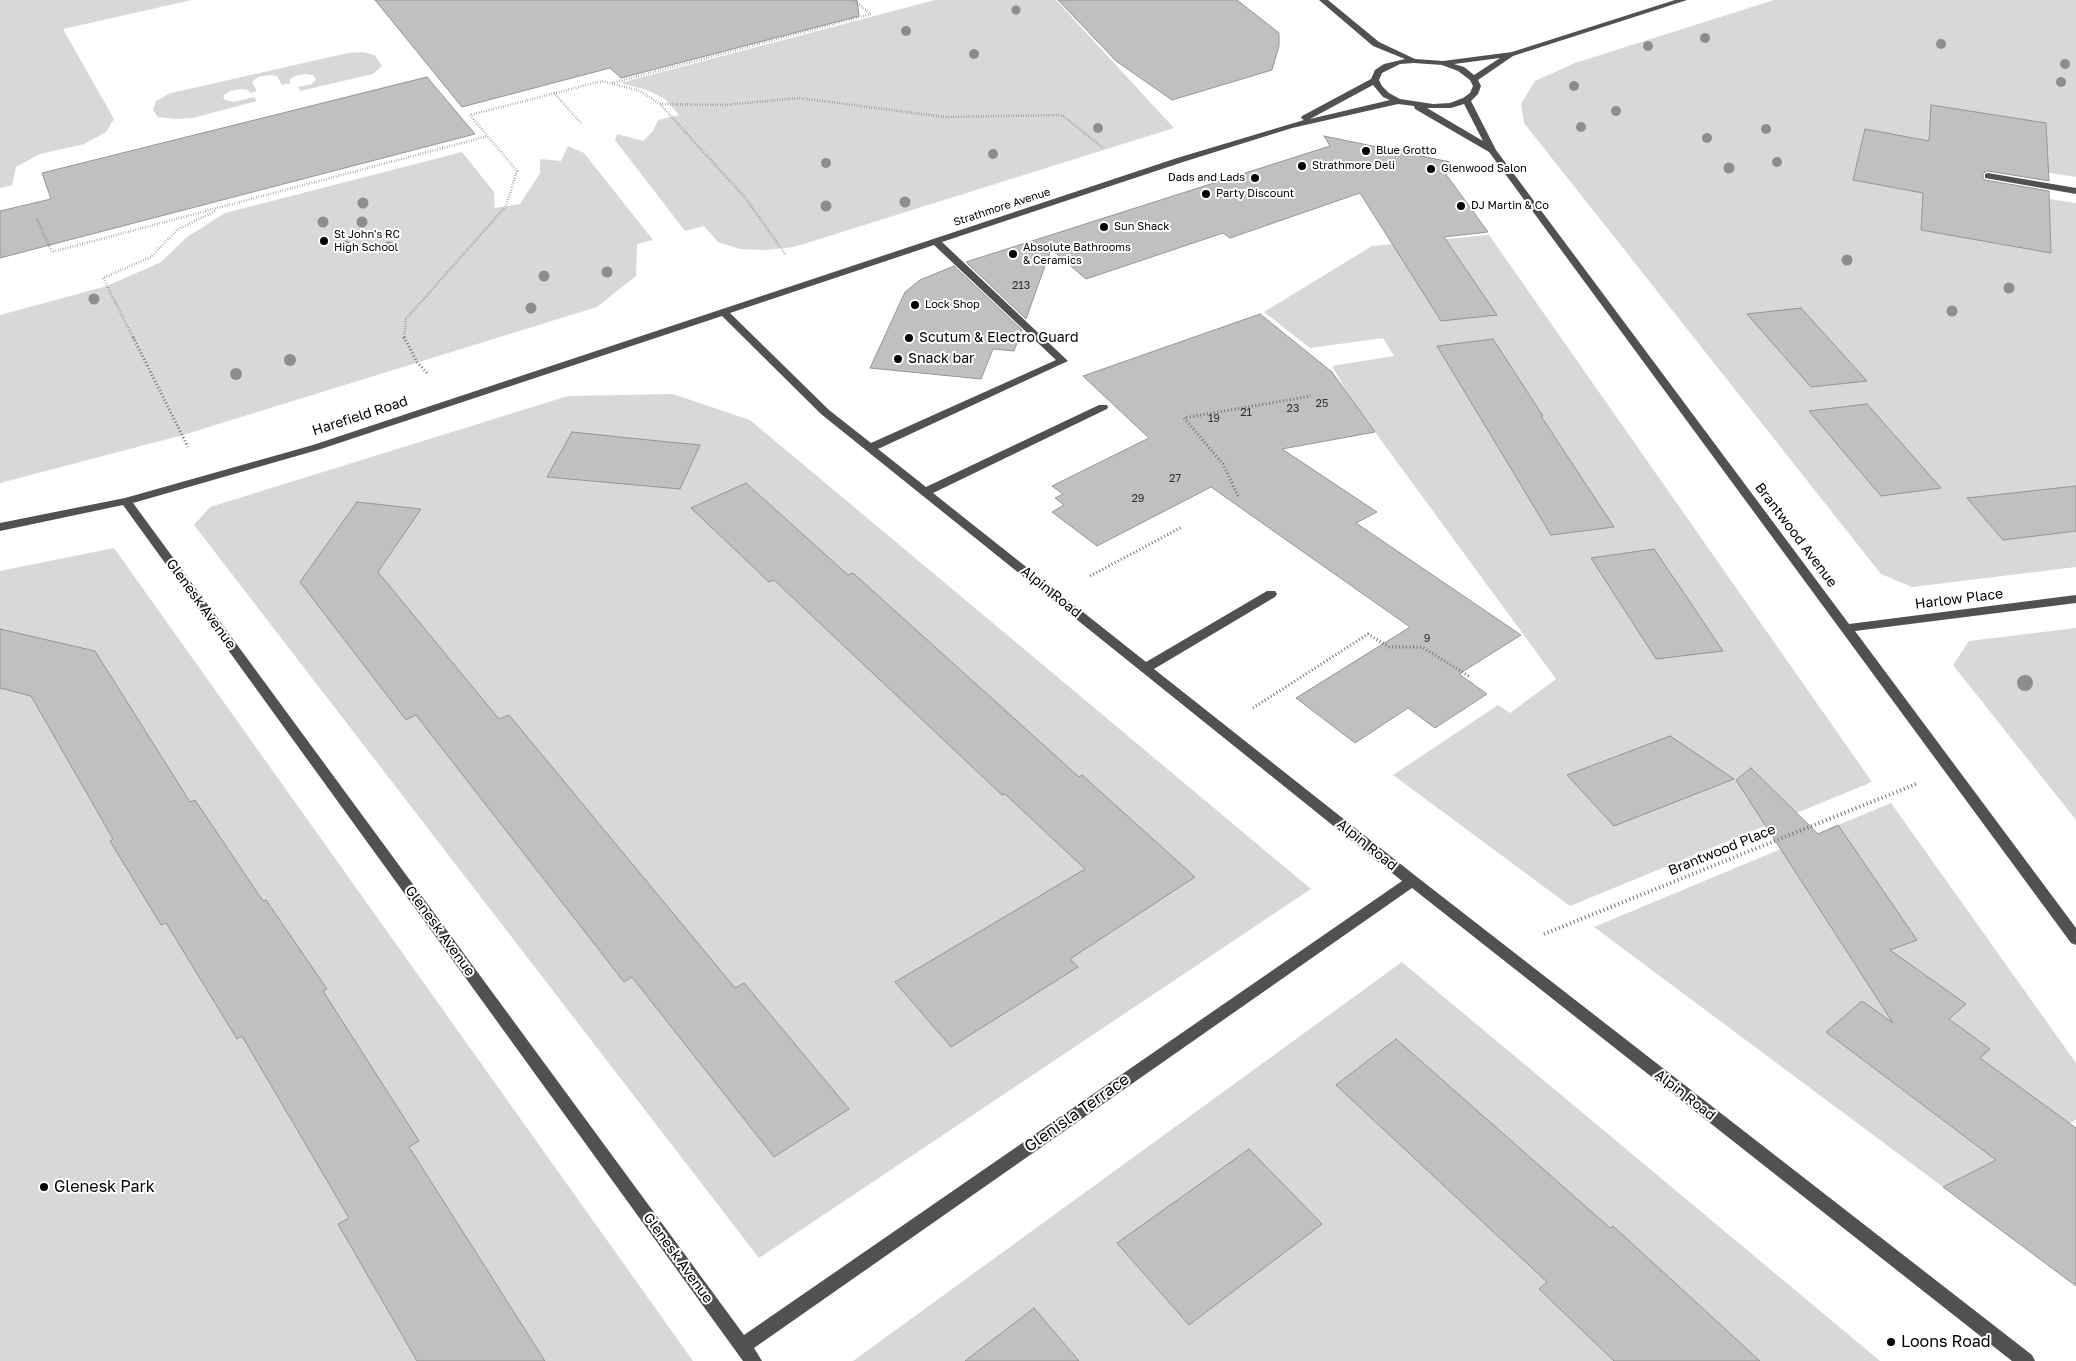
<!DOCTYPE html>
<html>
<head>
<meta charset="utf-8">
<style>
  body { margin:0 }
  canvas { display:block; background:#fff }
</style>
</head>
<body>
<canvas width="2076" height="1361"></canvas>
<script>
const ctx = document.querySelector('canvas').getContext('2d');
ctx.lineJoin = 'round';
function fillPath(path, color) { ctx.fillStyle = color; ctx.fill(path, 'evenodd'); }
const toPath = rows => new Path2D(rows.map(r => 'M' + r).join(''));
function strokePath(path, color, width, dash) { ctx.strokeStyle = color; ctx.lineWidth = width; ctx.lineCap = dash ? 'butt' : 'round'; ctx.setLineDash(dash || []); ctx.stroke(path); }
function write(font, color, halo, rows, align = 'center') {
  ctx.font = font + ' "Golos Text",sans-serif'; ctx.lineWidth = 4; ctx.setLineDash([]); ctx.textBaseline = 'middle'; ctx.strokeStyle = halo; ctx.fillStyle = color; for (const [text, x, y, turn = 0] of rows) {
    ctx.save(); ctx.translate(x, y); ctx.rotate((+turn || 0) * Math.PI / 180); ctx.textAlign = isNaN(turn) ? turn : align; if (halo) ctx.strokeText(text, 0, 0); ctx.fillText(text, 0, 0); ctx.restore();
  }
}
fillPath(toPath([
  [0,0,192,0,63,29,114,119,106,132,84,144,40,154,16,167,12,185,0,188],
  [935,0,1056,0,1174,128,794,247,765,250,740,249,718,242,704,226,685,231,615,140,617,134,643,141,653,131,658,120,679,115,665,99,647,90,620,83],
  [1774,0,2076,0,2076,177,2038,171,2015,161,1940,173,2036,197,2076,203,2076,567,1912,587,1881,574,1524,123,1521,104,1535,81,1575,63],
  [363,52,375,55,382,66,373,74,300,91,298,87,312,84,316,79,313,75,304,74,295,76,289,80,291,83,282,85,277,76,269,75,258,77,252,82,257,91,250,93,248,90,240,89,230,91,223,96,225,100,234,102,254,97,257,101,193,118,175,119,158,117,153,110,156,101,171,93,348,53],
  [568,146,584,153,653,240,637,244,636,276,597,307,183,435,0,483,0,315,107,286,161,262,187,237,225,213,462,152,494,192,495,208,520,204,540,173,540,159,561,161],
  [1489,235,1872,782,1570,906,1393,775,1498,705,1510,713,1556,679,1375,432,1351,399,1332,366,1394,356,1383,338,1310,348,1264,312,1372,246],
  [673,394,750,420,1311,889,759,1258,194,525,210,507,568,396],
  [114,548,693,1361,0,1361,0,571],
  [2076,628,2076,820,1953,665,1969,641],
  [1891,803,2076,1063,2076,1120,1943,1187,1594,927],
  [1402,962,1880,1361,853,1361]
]), '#d8d8d8');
const building = toPath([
  [375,0,857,0,859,16,621,78,610,68,462,107,375,0],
  [1058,0,1237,0,1279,33,1279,46,1272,70,1172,100,1116,61,1058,0],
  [427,77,475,134,0,258,0,211,51,199,42,173,427,77],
  [1931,105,2046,123,2049,181,1988,171,1983,173,1983,178,1985,180,2049,191,2051,253,1921,230,1923,193,1853,180,1865,129,1929,141,1931,105],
  [1324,136,1450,162,1440,166,1488,232,1444,237,1497,315,1441,321,1360,193,1230,238,1223,233,1086,279,1051,249,1026,319,966,262,1330,146,1324,136],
  [954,266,1022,330,1014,351,993,349,981,379,870,368,905,292,920,280,954,266],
  [1801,308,1867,381,1811,387,1747,314,1801,308],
  [1260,314,1332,372,1375,432,1282,449,1377,512,1356,523,1521,635,1459,674,1487,694,1435,728,1408,708,1355,743,1296,698,1410,627,1211,487,1097,546,1052,512,1064,505,1055,498,1063,494,1052,486,1149,438,1083,376,1260,314],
  [1493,339,1543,416,1541,416,1614,527,1551,535,1437,346,1493,339],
  [1867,404,1941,488,1881,496,1809,411,1867,404],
  [572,432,639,439,700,445,680,489,547,477,572,432],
  [746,483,848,575,853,573,1079,777,1082,775,1195,877,1070,959,1078,967,951,1047,895,982,1085,869,1005,794,1002,795,774,580,769,582,691,508,746,483],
  [2076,486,2076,531,2003,540,1967,498,2076,486],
  [357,502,421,509,378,572,499,719,509,715,735,988,744,983,849,1109,774,1157,632,977,624,982,416,715,406,720,300,582,357,502],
  [1654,549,1688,599,1723,651,1656,659,1591,558,1654,549],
  [0,629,95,651,190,802,195,800,263,901,266,900,327,989,323,991,419,1141,409,1147,545,1361,417,1361,338,1224,349,1218,242,1036,237,1039,166,923,161,925,110,841,113,839,31,696,0,688,0,629],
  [1670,736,1734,779,1614,826,1567,775,1670,736],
  [1751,768,1818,834,1838,825,1917,940,1890,950,1966,1004,1949,1019,1990,1049,1980,1058,2076,1128,2076,1286,1943,1187,1996,1160,1826,1032,1862,1001,1893,1023,1736,780,1751,768],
  [1396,1039,1610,1228,1613,1226,1760,1361,1614,1361,1539,1289,1547,1282,1336,1085,1396,1039],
  [1249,1149,1322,1224,1189,1325,1117,1243,1249,1149],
  [1034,1308,1079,1361,965,1361,1034,1308]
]);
fillPath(building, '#c0c0c0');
strokePath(building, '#959595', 1);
strokePath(toPath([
  [612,83,871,14,853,0],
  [554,93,581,123],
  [660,104,724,105,799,98,945,117,1062,115,1103,148],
  [37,219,52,252,488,136],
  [134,339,103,278,151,257,177,230,215,211],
  [404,339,406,319,506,206,517,171,470,115,602,81,640,91,660,104,747,200,785,254]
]), '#737373', 2.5, [0.5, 2]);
strokePath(toPath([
  [133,337,188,447],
  [404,337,417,362,427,373],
  [1238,496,1223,464,1184,418,1311,396],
  [1090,576,1182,527],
  [1253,708,1368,634,1389,647,1422,647,1470,677]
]), '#737373', 3, [1, 2.5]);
strokePath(toPath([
  [1544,934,1916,784]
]), '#737373', 4, [1, 3]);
fillPath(toPath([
  [1319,0,1328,0,1379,42,1415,59,1443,61,1512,52,1675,0,1687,0,1513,56,1478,80,1481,86,1478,94,1471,101,1496,150,1849,624,2076,595,2076,603,1855,631,2076,928,2076,945,2071,943,1489,152,1415,109,1414,106,1398,104,1292,128,1183,162,942,242,1068,361,878,449,926,487,1099,405,1107,405,1108,407,1107,409,933,493,1146,662,1267,591,1275,591,1277,594,1275,597,1154,669,1417,877,2032,1355,2035,1361,2012,1361,1412,888,754,1348,762,1361,743,1361,123,505,0,531,0,523,125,498,313,445,1177,158,1304,120,1301,118,1302,116,1371,79,1375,70,1384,64,1405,59,1373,46,1319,0],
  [1500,58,1474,75,1464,67,1454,64,1500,58],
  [1414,63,1442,65,1458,71,1470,80,1473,86,1470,93,1463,98,1450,103,1433,104,1400,99,1389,93,1382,86,1379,80,1382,73,1400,64,1414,63],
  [1373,85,1383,97,1390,100,1310,119,1373,85],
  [1464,104,1483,141,1427,108,1451,108,1464,104],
  [934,245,1056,360,871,443,829,410,730,313,934,245],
  [722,316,821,414,1402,881,744,1335,133,503,321,449,722,316],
  [1988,173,2076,188,2076,194,1985,178,1985,174,1988,173]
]), '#515151');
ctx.fillStyle = '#8d8d8d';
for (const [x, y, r] of [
  [1016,10,4.5],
  [906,31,5],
  [1705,38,5],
  [1941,44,5],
  [1648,46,5],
  [974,54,5],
  [2065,64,5],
  [2061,82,5],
  [1574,86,5],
  [1616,111,5],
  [1581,127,5],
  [1098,128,5],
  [1766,129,5],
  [1707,138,5],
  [993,154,5],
  [1777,162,5],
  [826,163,5],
  [1729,168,5.5],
  [905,202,5.5],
  [363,203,5.5],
  [826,206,5.5],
  [323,222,5.5],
  [362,222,5.5],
  [345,246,5.5],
  [389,247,5.5],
  [1847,260,5.5],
  [607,272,5.5],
  [544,276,5.5],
  [2009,288,5.5],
  [94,299,5.5],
  [531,308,5.5],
  [1952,311,5.5],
  [290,360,6],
  [236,374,6],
  [2025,683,8]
]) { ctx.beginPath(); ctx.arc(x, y, r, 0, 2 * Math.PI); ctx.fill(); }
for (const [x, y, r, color] of [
  [1366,151,5,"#000"],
  [1302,166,5,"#000"],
  [1431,169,5,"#000"],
  [1255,178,5,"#000"],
  [1206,194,5,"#000"],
  [1461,206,5,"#000"],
  [1104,227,5,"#000"],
  [324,241,5,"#000"],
  [1013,254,5,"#000"],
  [915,305,5,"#000"],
  [909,338,5,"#000"],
  [898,359,5,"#000"],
  [44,1187,5,"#000"],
  [1891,1342,5,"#000"]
]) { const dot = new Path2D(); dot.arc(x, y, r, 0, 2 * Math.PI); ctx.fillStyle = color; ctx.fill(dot); strokePath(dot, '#fff', 2); }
write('11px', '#000', '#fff', [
  ["Blue Grotto",1376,151],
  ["Strathmore Deli",1312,166],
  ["Glenwood Salon",1441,169],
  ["Dads and Lads",1245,178,"right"],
  ["Party Discount",1216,194],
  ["DJ Martin & Co",1471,206],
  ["Sun Shack",1114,227],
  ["St John's RC",334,235],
  ["High School",334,248],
  ["Absolute Bathrooms",1023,248],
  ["& Ceramics",1023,261],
  ["Lock Shop",925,305]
], 'left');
write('11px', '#000', '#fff', [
  ["Strathmore Avenue",1002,207,-18]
]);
write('11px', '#303030', null, [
  ["213",1021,286],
  ["25",1322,404],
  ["23",1293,409],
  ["21",1246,413],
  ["19",1214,419],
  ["27",1175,479],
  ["29",1138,499],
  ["9",1427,639]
]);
write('14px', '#000', '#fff', [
  ["Scutum & Electro Guard",919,338],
  ["Snack bar",908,359]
], 'left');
write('14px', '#000', '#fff', [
  ["Harefield Road",360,416,-18],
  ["Brantwood Avenue",1796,535,53],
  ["Alpin Road",1051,592,39],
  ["Harlow Place",1959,599,-7],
  ["Glenesk Avenue",201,604,54],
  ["Alpin Road",1367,845,39],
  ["Brantwood Place",1722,850,-22],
  ["Glenesk Avenue",440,931,54],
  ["Alpin Road",1685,1095,38],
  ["Glenesk Avenue",678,1258,54]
]);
write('16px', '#000', '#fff', [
  ["Glenisla Terrace",1077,1113,-35]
]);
write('16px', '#000', '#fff', [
  ["Glenesk Park",54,1187],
  ["Loons Road",1901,1342]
], 'left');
</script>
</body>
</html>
